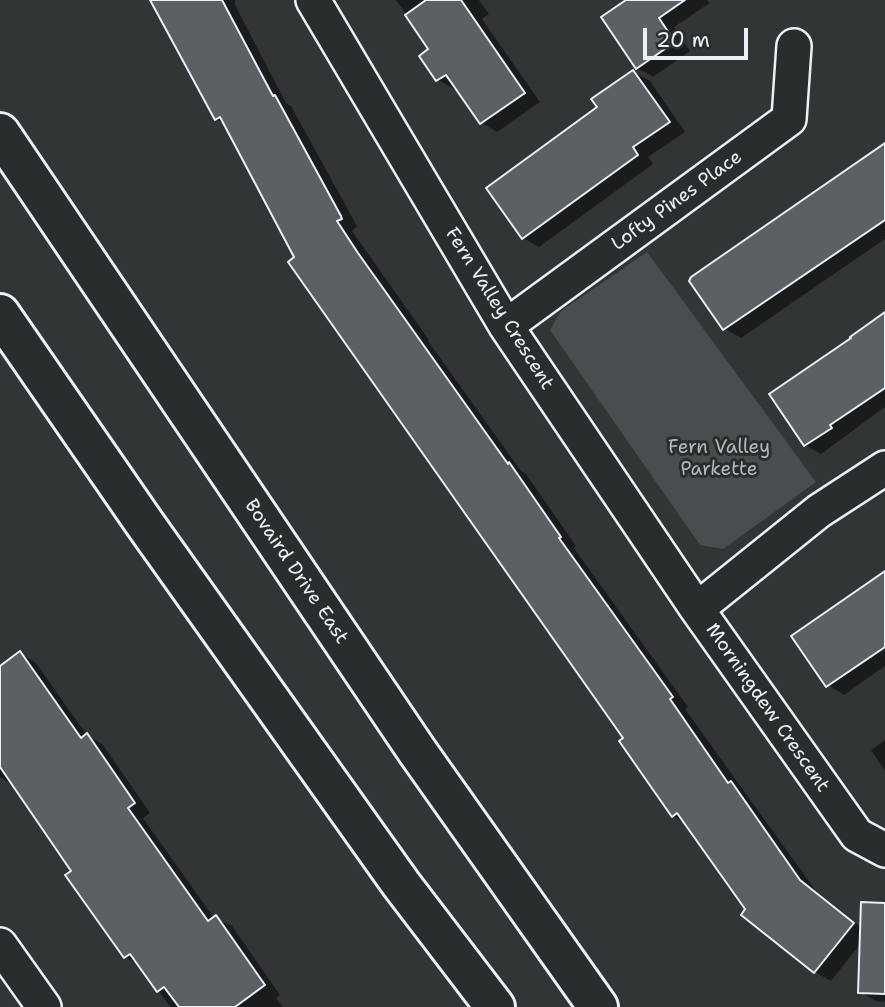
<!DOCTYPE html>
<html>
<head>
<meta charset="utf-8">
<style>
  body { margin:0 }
  #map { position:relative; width:885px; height:1007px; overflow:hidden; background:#323536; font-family:"Shantell Sans",sans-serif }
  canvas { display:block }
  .scale { position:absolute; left:643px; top:28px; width:105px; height:32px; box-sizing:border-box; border:4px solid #e8f1f8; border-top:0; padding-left:9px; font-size:21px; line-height:24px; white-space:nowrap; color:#e8f1f8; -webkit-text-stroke:5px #2a2d2e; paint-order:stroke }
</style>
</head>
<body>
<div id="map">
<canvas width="885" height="1007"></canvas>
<div class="scale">20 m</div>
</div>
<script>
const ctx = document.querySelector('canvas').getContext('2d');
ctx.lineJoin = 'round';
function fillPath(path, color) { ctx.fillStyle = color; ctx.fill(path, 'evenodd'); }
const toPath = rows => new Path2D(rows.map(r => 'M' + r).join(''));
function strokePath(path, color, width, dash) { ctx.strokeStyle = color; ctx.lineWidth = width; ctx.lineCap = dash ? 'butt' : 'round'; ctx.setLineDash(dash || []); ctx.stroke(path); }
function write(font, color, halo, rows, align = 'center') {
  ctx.font = font + ' "Shantell Sans",sans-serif'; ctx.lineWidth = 6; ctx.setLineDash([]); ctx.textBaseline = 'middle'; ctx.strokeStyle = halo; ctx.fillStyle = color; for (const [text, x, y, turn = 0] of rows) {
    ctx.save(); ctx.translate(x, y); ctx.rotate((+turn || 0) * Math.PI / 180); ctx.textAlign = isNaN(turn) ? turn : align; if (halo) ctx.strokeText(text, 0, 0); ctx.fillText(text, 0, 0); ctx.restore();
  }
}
fillPath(toPath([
  [647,252,816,482,723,549,700,545,550,330,561,311]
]), '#494d4f');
fillPath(toPath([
  [158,0,235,0,235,5,286,103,291,106,357,226,352,231,429,340,428,341,521,471,526,474,576,546,574,548,688,707,685,709,816,891,867,932,885,933,885,1002,876,1001,860,992,861,943,831,981,815,972,748,910,687,824,673,816,626,739,296,258,226,125,216,119],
  [396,0,479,0,489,14,482,19,540,102,497,132,481,122,457,87,454,89,438,80,431,49],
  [630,0,707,0,710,3,674,27,690,51,653,77,637,68],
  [634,72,650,81,685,132,648,157,653,164,539,247,523,238,600,108],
  [885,151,885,239,741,338,725,329],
  [885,314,885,407,821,454,805,445],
  [885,573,885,666,844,695,828,685],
  [20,653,36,663,86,734,103,745,150,813,143,818,214,918,232,926,280,995,276,998,283,1007,170,1007,141,966,125,957,74,871,11,784,0,777,0,668],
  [885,740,885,771,871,750]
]), '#0007');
const building = toPath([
  [150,0,222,0,273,96,275,95,341,216,342,219,337,221,358,253,508,464,509,462,561,537,559,538,673,697,670,699,728,783,731,781,800,880,854,923,814,973,741,915,745,909,677,813,672,817,619,741,623,738,288,262,294,257,220,117,215,120,150,0],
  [426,0,461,0,525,93,480,124,446,75,436,81,419,56,428,49,405,15,426,0],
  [626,0,685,0,659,18,675,42,636,69,601,17,626,0],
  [633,70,670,122,633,147,638,155,522,239,486,188,597,107,591,99,633,70],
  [885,143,885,220,723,330,689,281,691,277,885,143],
  [885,312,885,388,830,425,832,428,804,446,769,394,851,338,850,337,885,312],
  [885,571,885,647,826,687,791,636,885,571],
  [20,651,81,738,87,733,135,803,128,808,208,921,216,915,265,985,235,1007,179,1007,164,987,157,992,130,954,124,958,65,875,71,871,0,767,0,666,20,651],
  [861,902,885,903,885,994,858,993,861,902]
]);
fillPath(building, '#5c6063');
strokePath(building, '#e8f1f8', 2);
const street = toPath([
  [313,0,506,326,697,609],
  [506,326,789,119,794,46],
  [885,468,819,511,697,609,857,835,885,850],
  [0,945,44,1007]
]);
const secondary = toPath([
  [0,133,417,751,598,1007],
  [0,314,145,524,401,884,495,1007]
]);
strokePath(street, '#e8f1f8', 38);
strokePath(secondary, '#e8f1f8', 44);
strokePath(street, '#2a2d2e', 33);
strokePath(secondary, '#2a2d2e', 38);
write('19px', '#e8f1f8', '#2a2d2e', [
  ["Lofty Pines Place",677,201,-36],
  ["Fern Valley Crescent",499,309,58],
  ["Bovaird Drive East",296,572,56],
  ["Morningdew Crescent",767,708,55]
]);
write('19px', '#b0b8bd', '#2a2d2e', [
  ["Fern Valley",719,448],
  ["Parkette",719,470]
]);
</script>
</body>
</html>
